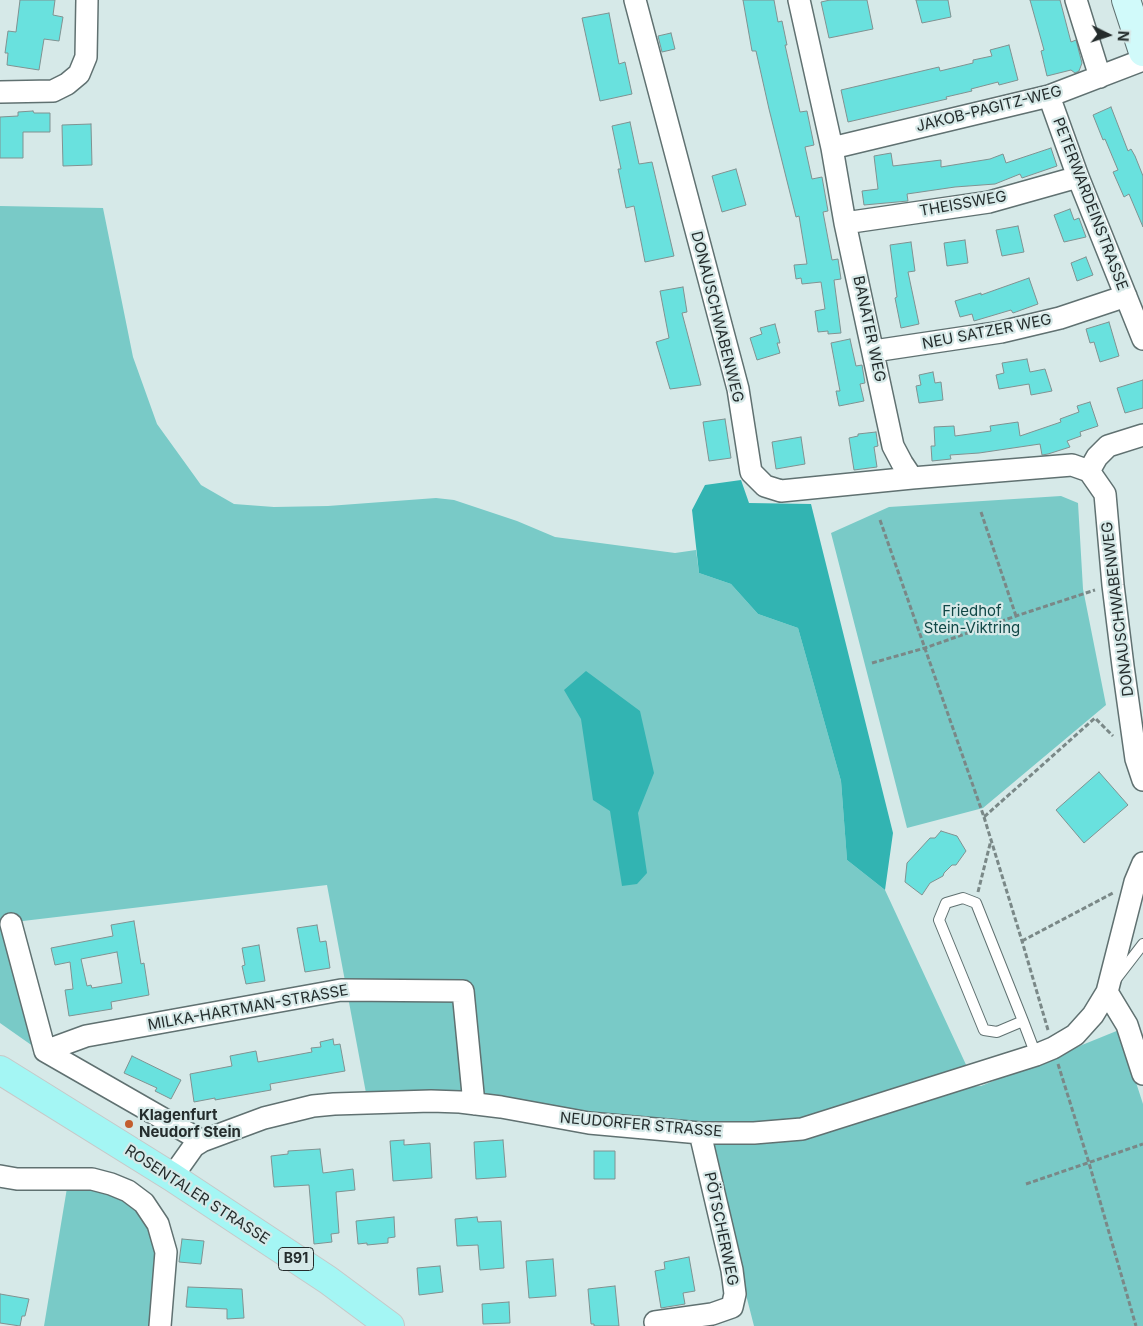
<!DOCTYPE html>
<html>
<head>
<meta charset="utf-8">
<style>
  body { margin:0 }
  #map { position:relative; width:1143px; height:1326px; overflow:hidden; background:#d6e9e8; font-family:Inter,sans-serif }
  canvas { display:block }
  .north { position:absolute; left:1083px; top:10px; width:50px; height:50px; -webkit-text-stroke:4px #d6e9e8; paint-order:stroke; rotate:94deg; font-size:14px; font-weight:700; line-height:20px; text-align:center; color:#242c2c }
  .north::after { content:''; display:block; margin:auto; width:18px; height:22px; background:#242c2c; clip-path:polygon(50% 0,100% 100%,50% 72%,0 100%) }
</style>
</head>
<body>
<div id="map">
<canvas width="1143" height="1326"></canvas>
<div class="north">N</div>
</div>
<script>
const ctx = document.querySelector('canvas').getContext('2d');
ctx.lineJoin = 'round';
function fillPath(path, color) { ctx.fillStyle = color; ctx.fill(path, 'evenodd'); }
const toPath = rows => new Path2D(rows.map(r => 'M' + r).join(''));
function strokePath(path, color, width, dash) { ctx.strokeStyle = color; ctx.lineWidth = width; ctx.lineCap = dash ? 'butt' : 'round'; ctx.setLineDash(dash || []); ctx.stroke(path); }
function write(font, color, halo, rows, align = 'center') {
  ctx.font = font + ' Inter,sans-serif'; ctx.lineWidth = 4.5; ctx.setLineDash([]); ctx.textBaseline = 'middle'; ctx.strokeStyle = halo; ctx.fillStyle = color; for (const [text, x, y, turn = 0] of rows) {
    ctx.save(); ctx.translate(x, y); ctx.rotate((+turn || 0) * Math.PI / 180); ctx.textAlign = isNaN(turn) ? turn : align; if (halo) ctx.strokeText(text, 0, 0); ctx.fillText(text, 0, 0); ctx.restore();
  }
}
fillPath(toPath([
  [0,206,103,208,133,357,157,424,201,485,234,504,274,507,328,506,436,498,454,500,517,521,555,537,675,553,696,550,699,573,731,584,758,614,798,628,841,781,847,860,885,890,968,1069,799,1123,659,1124,366,1093,327,885,6,923,37,1049,0,1023],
  [1061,496,1078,503,1083,589,1106,705,983,808,907,828,831,533,889,507],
  [1119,1030,1143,1104,1143,1326,754,1326,713,1166,715,1142,794,1138,837,1130,965,1087,981,1086],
  [67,1188,104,1188,131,1200,151,1226,158,1251,153,1326,44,1326]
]), '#79cac7');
fillPath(toPath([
  [741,480,749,503,811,504,893,833,885,890,847,860,841,781,798,628,758,614,731,584,699,573,692,510,705,485],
  [586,671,640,711,654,773,638,813,647,873,637,884,622,886,610,811,593,800,581,719,564,690]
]), '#32b4b2');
const building = toPath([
  [20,0,55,0,53,15,63,17,59,41,44,39,39,70,7,65,8,53,5,53,8,31,16,32,20,0],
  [743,0,774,0,778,22,782,21,787,45,785,45,800,112,807,111,814,145,805,147,812,179,822,177,828,211,823,212,832,260,838,259,841,279,834,280,841,333,828,334,828,331,818,332,815,311,825,309,821,282,802,284,801,278,796,279,794,265,807,264,799,216,796,217,769,109,756,51,752,51,743,0],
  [830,0,867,0,873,29,829,38,821,2,830,0],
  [916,0,948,0,951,17,922,23,916,0],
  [1030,0,1060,0,1071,42,1076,40,1082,63,1079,71,1075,73,1071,70,1047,76,1041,51,1044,50,1030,0],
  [609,13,619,64,625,62,632,94,600,101,582,18,609,13],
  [671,33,675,49,662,52,658,36,671,33],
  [1009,45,1018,80,999,85,998,82,971,89,972,91,946,97,947,99,848,122,841,90,939,67,940,71,973,63,973,60,992,56,990,50,1009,45],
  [1111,107,1128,151,1131,149,1135,156,1143,176,1143,227,1129,194,1124,197,1113,172,1118,170,1105,139,1103,140,1093,115,1111,107],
  [33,111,34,113,50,113,50,132,23,132,23,158,0,158,0,117,18,116,18,112,33,111],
  [630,122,639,164,652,162,674,256,645,262,634,206,626,208,618,169,621,169,612,126,630,122],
  [91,124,92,165,63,166,62,125,91,124],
  [1051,148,1057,166,1022,178,1020,174,995,184,955,187,907,194,908,201,864,205,862,191,878,189,874,156,891,153,893,166,941,160,941,167,990,159,1003,154,1006,163,1051,148],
  [736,169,746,205,722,212,712,176,736,169],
  [1070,209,1074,220,1079,218,1086,237,1064,242,1054,215,1070,209],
  [1018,226,1024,252,1002,256,996,230,1018,226],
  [965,240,968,263,947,266,944,243,965,240],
  [911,242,915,271,908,272,919,324,901,328,895,298,897,297,890,245,911,242],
  [1086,257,1093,275,1077,281,1071,263,1086,257],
  [1029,278,1038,304,1013,313,1011,310,974,321,972,314,960,317,955,301,981,293,981,295,1029,278],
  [683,287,687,312,682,313,701,385,670,389,656,342,669,338,660,291,683,287],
  [1109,322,1119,356,1100,362,1094,342,1090,343,1086,329,1109,322],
  [775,324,780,343,777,343,780,353,757,360,750,338,762,334,760,328,775,324],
  [850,339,856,366,862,365,865,383,860,384,864,401,839,406,836,391,840,391,831,343,850,339],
  [1027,359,1030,372,1045,369,1052,391,1031,395,1029,384,999,389,996,375,1004,373,1002,363,1027,359],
  [933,372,935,383,941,382,943,400,919,403,916,386,921,385,919,375,933,372],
  [1143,380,1143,408,1125,413,1117,388,1143,380],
  [1090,402,1098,426,1080,432,1081,436,1067,441,1070,447,1048,454,1042,455,1040,444,979,453,950,455,951,459,932,461,931,446,935,446,934,427,954,426,955,436,991,431,990,426,1018,422,1020,436,1061,422,1060,419,1079,412,1077,406,1090,402],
  [725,419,731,458,709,461,703,422,725,419],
  [876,432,878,446,874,447,877,467,854,470,849,438,858,436,858,434,876,432],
  [801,437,805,464,776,469,772,442,801,437],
  [1099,772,1128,805,1084,843,1056,810,1099,772],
  [941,831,957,836,966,851,956,865,952,865,944,873,943,876,930,883,922,895,905,882,907,863,930,838,935,838,941,831],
  [134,921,141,964,144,963,149,995,111,1002,112,1009,69,1016,65,990,73,989,70,962,55,965,51,948,113,936,111,925,134,921],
  [117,952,122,983,92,988,91,985,87,986,81,959,117,952],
  [317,925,320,942,326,941,330,968,305,972,297,928,317,925],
  [259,945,265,981,246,984,242,966,245,965,242,948,259,945],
  [333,1039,334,1045,340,1044,345,1071,270,1084,271,1090,215,1100,215,1098,194,1102,190,1074,232,1066,230,1056,256,1051,258,1062,312,1052,311,1048,321,1047,320,1042,333,1039],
  [132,1056,181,1080,171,1099,155,1091,157,1088,124,1073,132,1056],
  [404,1140,404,1145,430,1143,432,1178,393,1181,390,1141,404,1140],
  [503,1140,506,1177,476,1179,474,1142,503,1140],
  [320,1149,323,1173,353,1169,355,1190,336,1192,339,1233,331,1234,332,1242,314,1244,309,1185,274,1187,271,1156,288,1154,288,1151,320,1149],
  [594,1151,615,1151,615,1179,594,1179,594,1151],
  [394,1217,395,1237,388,1238,388,1243,367,1245,367,1243,358,1244,356,1221,394,1217],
  [477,1217,478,1222,501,1221,504,1268,480,1270,478,1245,457,1246,455,1219,477,1217],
  [182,1239,204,1241,201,1264,179,1262,182,1239],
  [689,1257,695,1291,683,1293,685,1304,661,1308,655,1271,665,1269,664,1262,689,1257],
  [553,1259,556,1296,529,1298,526,1261,553,1259],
  [440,1266,443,1292,419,1295,417,1268,440,1266],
  [615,1286,619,1326,594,1326,594,1324,591,1324,588,1289,615,1286],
  [188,1287,242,1289,244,1318,227,1319,227,1309,186,1307,188,1287],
  [0,1294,29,1299,25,1316,22,1316,20,1326,0,1323,0,1294],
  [509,1302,510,1323,483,1324,482,1304,509,1302]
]);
fillPath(building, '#69e1de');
strokePath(building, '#809291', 1);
const lane = toPath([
  [1116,979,1143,944],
  [1023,1021,997,1032,984,1030,939,920,946,903,963,898,976,903,1023,1021,1036,1055]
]);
const street = toPath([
  [635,0,738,389,751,472,765,486,781,491,912,478],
  [799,0,832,148,845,223,893,446,902,463,912,478,1072,465,1089,471],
  [1076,0,1100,77],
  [0,92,53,91,67,84,79,74,86,57,87,0],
  [1049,96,1078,177,1143,339],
  [832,148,1049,96,1143,60],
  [845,223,989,202,1078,177],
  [874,351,1001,332,1060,318,1126,296],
  [1089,471,1105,494,1113,585,1123,666,1136,759,1143,780],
  [1089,471,1097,457,1108,446,1143,435],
  [11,924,45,1051],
  [1107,992,1127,1025,1143,1074],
  [45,1051,86,1036,341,990,463,991,474,1104],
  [45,1051,202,1141],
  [0,1176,17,1179,92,1179,111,1184,128,1191,144,1203,158,1224,166,1252,160,1326],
  [172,1177,194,1146,202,1141,264,1118,313,1106,334,1104,431,1101,460,1102,501,1107,589,1123,700,1133,754,1133,802,1129,1036,1055,1053,1048,1075,1035,1093,1015,1107,992,1135,882,1143,863],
  [655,1322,712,1314,732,1307,735,1294,732,1270,700,1133]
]);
const secondary = toPath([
  [1126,0,1143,52]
]);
const primary = toPath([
  [0,1070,172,1177,328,1280,390,1326]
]);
strokePath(lane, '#607171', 12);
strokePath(street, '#607171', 24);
strokePath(secondary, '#607171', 30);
strokePath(primary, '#c6c8c8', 30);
strokePath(toPath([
  [981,512,1016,616],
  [880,520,984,817,1095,718,1113,736],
  [872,663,925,648,1016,616,1095,590],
  [984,817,1022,941,1048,1030],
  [978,892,991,840],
  [1022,941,1113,893],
  [1058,1064,1089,1163,1136,1326],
  [1026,1184,1143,1144]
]), '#7a8887', 3, [5, 2.5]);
strokePath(lane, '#fff', 10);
strokePath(street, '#fff', 21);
strokePath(secondary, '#d1fafa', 28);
strokePath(primary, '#a4f6f4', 28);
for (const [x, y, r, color] of [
  [129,1124,5,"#c35d2e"]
]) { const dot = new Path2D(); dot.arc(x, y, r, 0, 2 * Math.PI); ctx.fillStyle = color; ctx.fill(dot); strokePath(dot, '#d6e9e8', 2); }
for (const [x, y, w] of [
  [296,1259,35]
]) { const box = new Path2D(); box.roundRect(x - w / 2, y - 11.5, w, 23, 4); ctx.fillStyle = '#d6e9e8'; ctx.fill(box); strokePath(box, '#242c2c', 1); }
write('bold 14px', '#242c2c', null, [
  ["B91",296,1259]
]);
write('15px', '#242c2c', '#d6e9e8', [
  ["JAKOB-PAGITZ-WEG",989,109,-14],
  ["THEISSWEG",963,204,-10],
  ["PETERWARDEINSTRASSE",1090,204,69],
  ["DONAUSCHWABENWEG",717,317,76],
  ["BANATER WEG",869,329,78],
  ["NEU SATZER WEG",987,332,-11],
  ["DONAUSCHWABENWEG",1118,609,-97],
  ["MILKA-HARTMAN-STRASSE",248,1008,-10],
  ["NEUDORFER STRASSE",641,1125,5],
  ["ROSENTALER STRASSE",197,1195,33],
  ["PÖTSCHERWEG",721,1229,78]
]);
write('15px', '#104746', '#d6e9e8', [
  ["Friedhof",972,611],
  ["Stein-Viktring",972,628]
]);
write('bold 15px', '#242c2c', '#d6e9e8', [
  ["Klagenfurt",139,1115],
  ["Neudorf Stein",139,1132]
], 'left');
</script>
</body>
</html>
